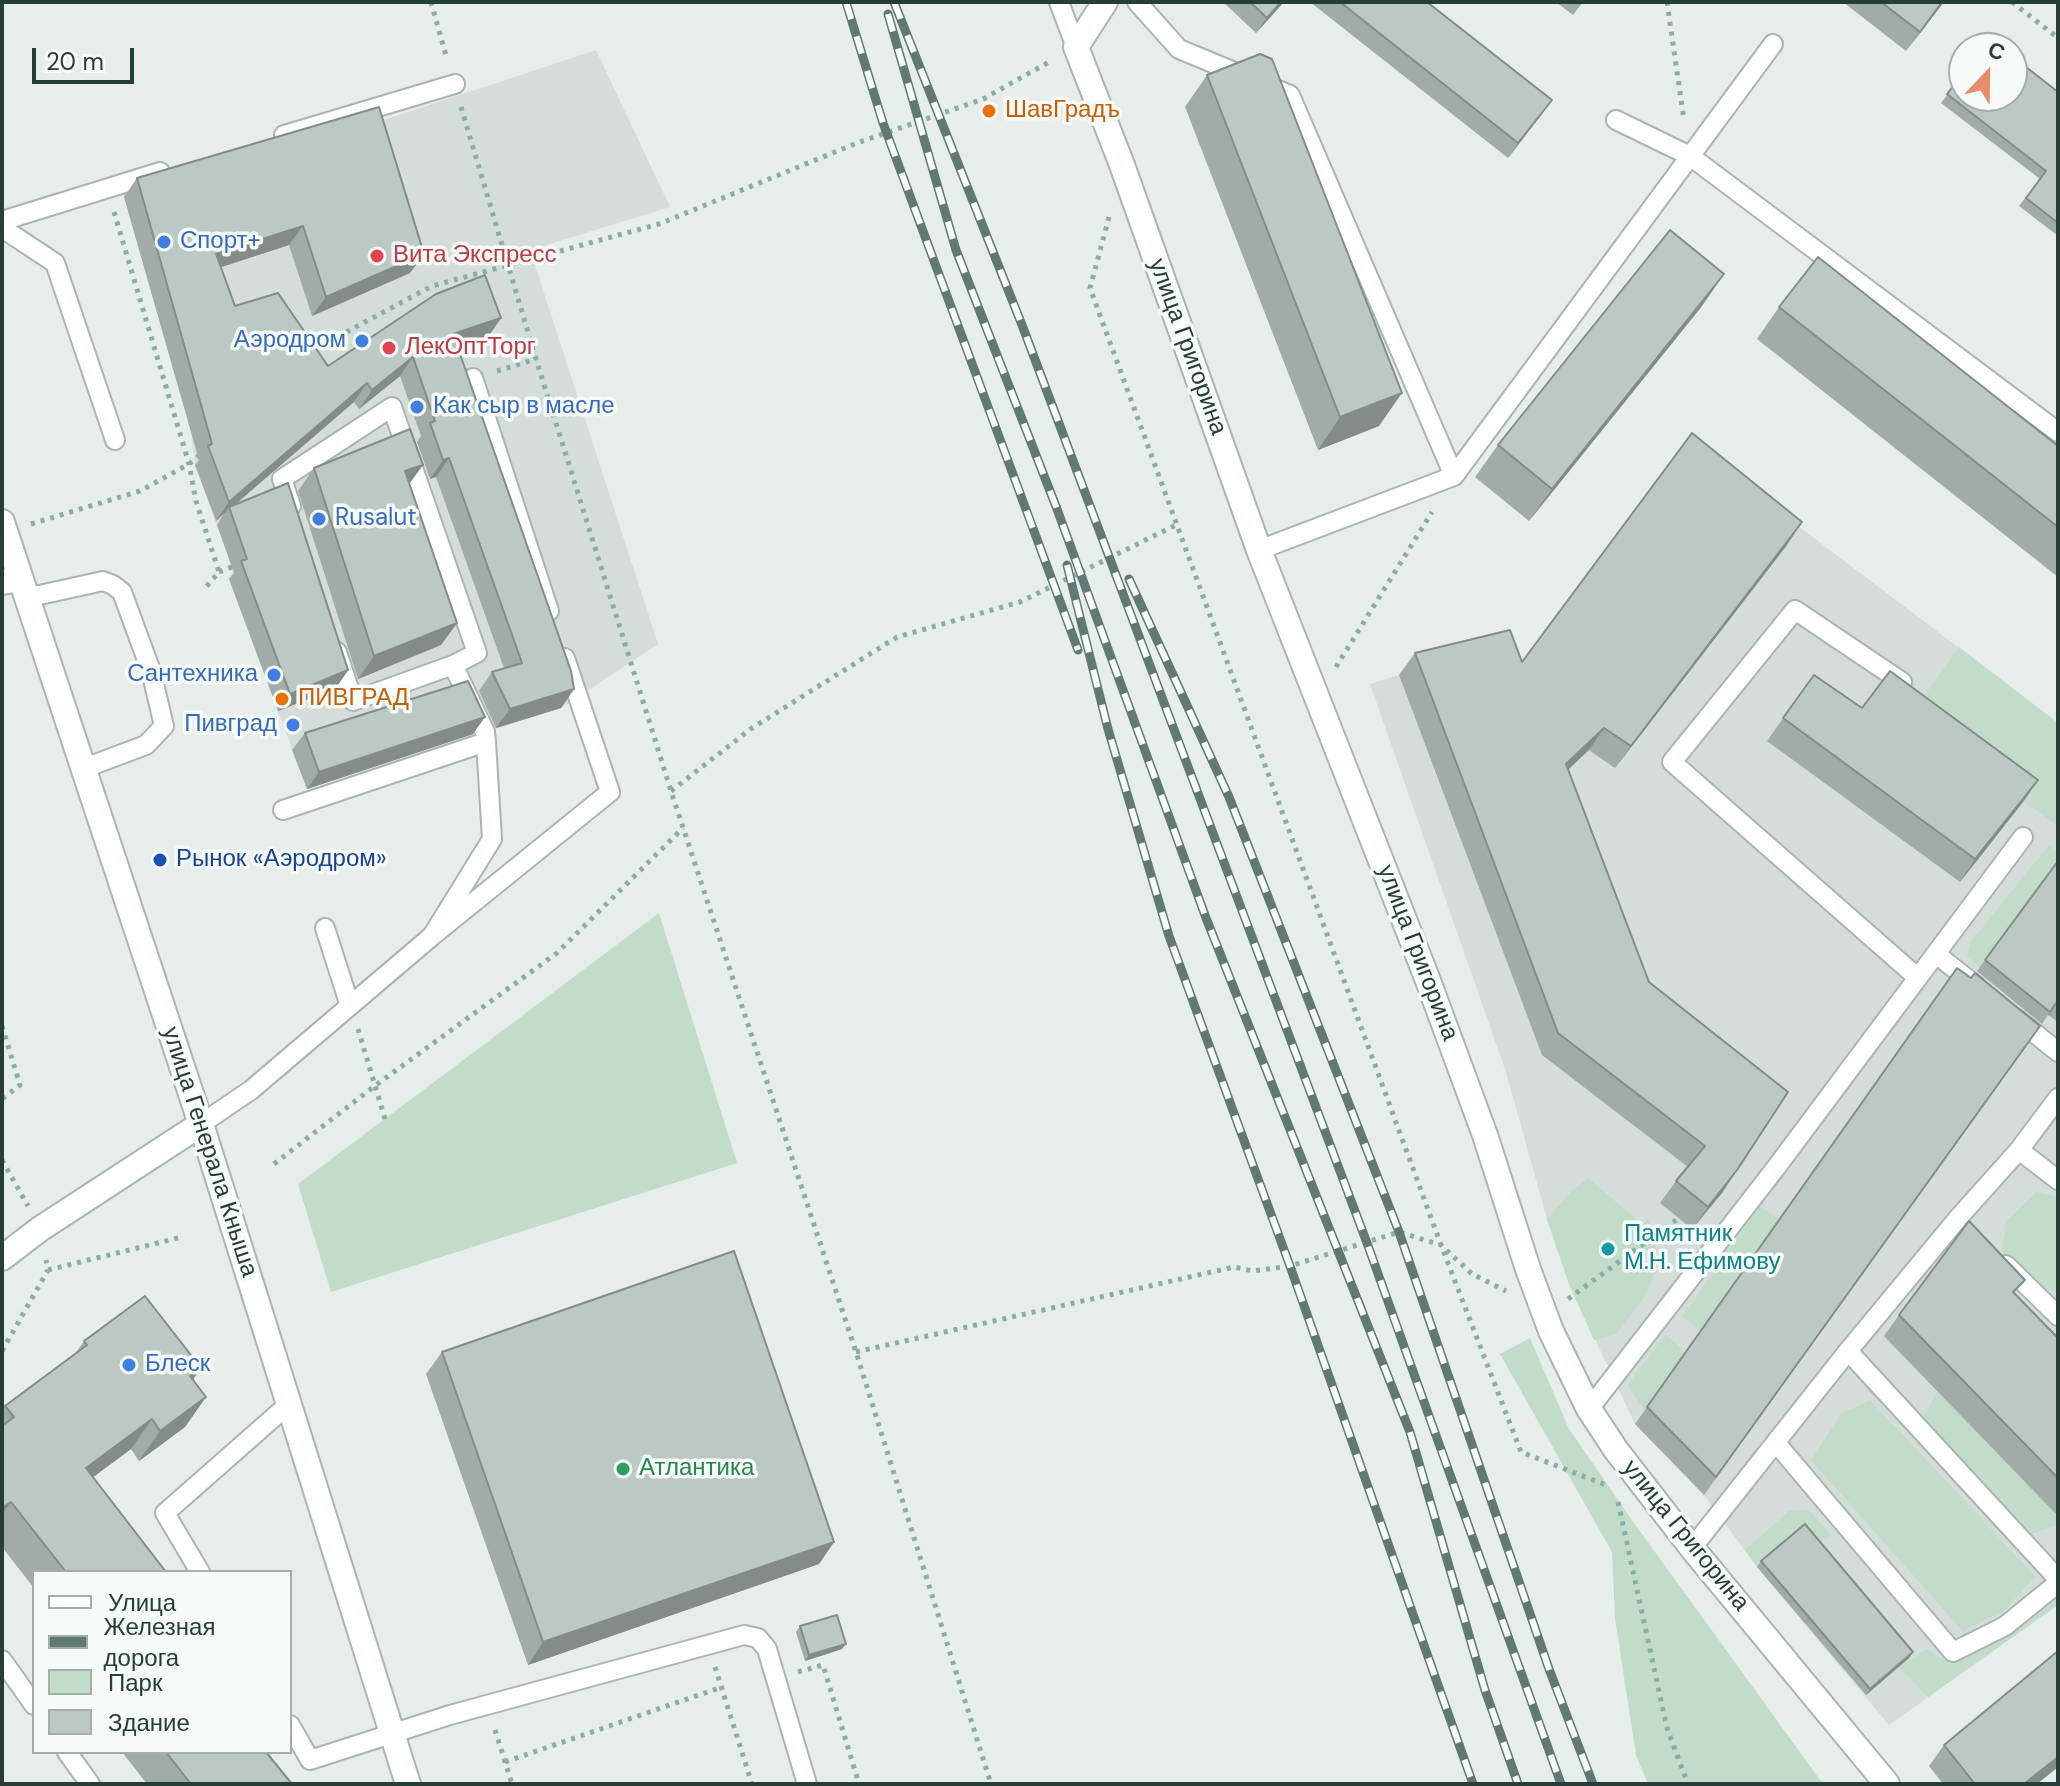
<!DOCTYPE html>
<html>
<head>
<meta charset="utf-8">
<style>
  body { margin:0 }
  #map { position:relative; width:2060px; height:1786px; overflow:hidden; background:#e6edea; font-family:"DM Sans",sans-serif }
  canvas { display:block }
  .frame { position:absolute; inset:0; border:4px solid #263e38; pointer-events:none }
  .legend { position:absolute; left:32px; top:1570px; width:260px; height:184px; box-sizing:border-box; background:#f6faf8; border:2px solid #a3afab; margin:0; padding:10px 14px; list-style:none; font-size:24px; color:#263e38 }
  .legend li { display:flex; align-items:center; gap:16px; height:40px }
  .legend b { width:40px; border:2px solid #a3afab }
  .north { position:absolute; left:1948px; top:32px; width:80px; height:80px; box-sizing:border-box; background:#f6faf8; border:2px solid #a3afab; border-radius:50%; rotate:22deg; font-size:22px; font-weight:700; line-height:32px; text-align:center; color:#263e38 }
  .north::after { content:''; display:block; margin:auto; width:28px; height:36px; background:#e68e6b; clip-path:polygon(50% 0,100% 100%,50% 72%,0 100%) }
  .scale { position:absolute; left:32px; top:48px; width:102px; height:36px; box-sizing:border-box; border:4px solid #263e38; border-top:0; padding-left:10px; font-size:24px; line-height:28px; white-space:nowrap; color:#263e38; -webkit-text-stroke:6px #f6faf8; paint-order:stroke }
</style>
</head>
<body>
<div id="map">
<canvas width="2060" height="1786"></canvas>
<div class="frame"></div>
<ul class="legend">
<li><b style="height:10px;background:#fff"></b>Улица</li>
<li><b style="height:10px;background:#617973"></b>Железная дорога</li>
<li><b style="height:22px;background:#c1dcc9"></b>Парк</li>
<li><b style="height:22px;background:#bbc8c3"></b>Здание</li>
</ul>
<div class="north">С</div>
<div class="scale">20 m</div>
</div>
<script>
const ctx = document.querySelector('canvas').getContext('2d');
ctx.lineJoin = 'round';
function fillPath(path, color) { ctx.fillStyle = color; ctx.fill(path, 'evenodd'); }
const toPath = rows => new Path2D(rows.map(r => 'M' + r).join(''));
function strokePath(path, color, width, dash) { ctx.strokeStyle = color; ctx.lineWidth = width; ctx.lineCap = dash ? 'butt' : 'round'; ctx.setLineDash(dash || []); ctx.stroke(path); }
function write(font, color, halo, rows, align = 'center') {
  ctx.font = font + ' "DM Sans",sans-serif'; ctx.lineWidth = 7; ctx.setLineDash([]); ctx.textBaseline = 'middle'; ctx.strokeStyle = halo; ctx.fillStyle = color; for (const [text, x, y, turn = 0] of rows) {
    ctx.save(); ctx.translate(x, y); ctx.rotate((+turn || 0) * Math.PI / 180); ctx.textAlign = isNaN(turn) ? turn : align; if (halo) ctx.strokeText(text, 0, 0); ctx.fillText(text, 0, 0); ctx.restore();
  }
}
fillPath(toPath([
  [596,50,670,207,530,250,658,644,561,708,307,789,229,579,233,570,195,465,191,432,122,190,366,126],
  [1686,441,2058,723,2058,1605,1889,1725,1757,1567,1704,1495,1635,1424,1569,1284,1547,1219,1506,1072,1370,684,1399,675,1507,684]
]), '#d4ddd9');
fillPath(toPath([
  [1959,647,2058,723,2058,826,1908,719],
  [2049,845,2058,852,2058,861,1980,967,1967,957,1970,943],
  [659,913,737,1163,331,1292,298,1184],
  [1588,1178,1643,1225,1648,1219,1653,1241,1661,1257,1644,1298,1616,1334,1594,1340,1569,1284,1547,1219,1571,1192],
  [2036,1192,2058,1197,2058,1293,2043,1287,2002,1251,2007,1221],
  [1760,1206,1779,1220,1701,1331,1682,1317],
  [1665,1334,1686,1352,1644,1410,1628,1386],
  [1530,1338,1569,1429,1634,1523,1823,1784,1648,1784,1636,1755,1615,1618,1612,1552,1500,1354],
  [1938,1391,2058,1516,2058,1524,2030,1535,1922,1419],
  [1870,1400,2035,1576,2003,1612,1963,1631,1811,1460,1841,1414],
  [1809,1510,1831,1536,1814,1546,1757,1567,1745,1550,1789,1511],
  [2058,1592,2058,1605,1928,1697,1899,1667,1927,1649,1940,1658,1965,1659]
]), '#c1dcc9');
const lane = toPath([
  [1059,2,1076,47],
  [1137,2,1179,49,1290,95,1454,476,1259,550],
  [1616,120,1690,156,2058,432],
  [284,135,455,84],
  [2,221,160,172],
  [2,228,55,263,115,440],
  [473,378,549,611],
  [1454,476,1773,44],
  [291,506,282,479,392,407,477,653,453,665,485,732,486,742,492,839,432,936],
  [26,598,103,581,113,585,122,592,151,671,164,726,146,745,82,769],
  [337,652,353,701,453,665],
  [1902,682,1795,610,1672,762,1918,978],
  [283,810,486,742],
  [325,928,350,1006],
  [1936,954,1975,985],
  [2017,1019,2058,1052],
  [201,1124,251,1090,432,936,610,792,565,658],
  [2019,1150,2058,1180],
  [2006,1265,2058,1316],
  [1848,1351,2058,1579],
  [1589,1409,1778,1165,2023,837],
  [1776,1443,1953,1652,2005,1626,2058,1583],
  [1692,1548,1848,1351,1959,1217,2019,1150,2058,1098],
  [200,1572,165,1513,289,1404],
  [2,1660,34,1705],
  [290,1725,310,1760,450,1715,744,1635,758,1638,767,1649,807,1784],
  [67,1752,90,1784]
]);
const street = toPath([
  [1105,2,1076,47,1122,165,1259,550,1427,978,1485,1135,1528,1269,1551,1331,1589,1409,1616,1450,1692,1548,1887,1784],
  [2,582,20,579]
]);
const secondary = toPath([
  [2,522,201,1124,408,1784],
  [2,1258,40,1229,201,1124]
]);
strokePath(lane, '#a9b5b1', 22);
strokePath(street, '#a9b5b1', 28);
strokePath(secondary, '#a5b8b2', 28);
strokePath(toPath([
  [431,2,447,59],
  [1667,2,1684,120],
  [2012,2,2058,38],
  [461,107,536,359,671,791,856,1352,991,1784],
  [114,212,189,464,196,501,219,572,206,587],
  [1109,217,1090,288,1441,1245,1521,1452,1606,1485],
  [313,354,328,342,432,286,659,224,857,143,983,99,1051,61],
  [497,371,536,359],
  [31,524,140,491,189,464,201,454],
  [219,572,237,565],
  [1336,667,1432,512],
  [671,791,752,728,897,637,1020,602,1176,525],
  [2,1026,20,1085,2,1099],
  [358,1029,385,1119],
  [2,1160,28,1206],
  [274,1164,376,1085,557,953,683,828],
  [48,1270,182,1237],
  [1568,1299,1683,1215],
  [2,1351,48,1270,46,1260],
  [856,1352,1234,1267,1253,1271,1290,1266,1399,1232,1441,1245,1472,1274,1506,1291],
  [1618,1502,1667,1728,1688,1784],
  [715,1667,752,1784],
  [798,1672,823,1665,859,1784],
  [495,1730,512,1784],
  [505,1762,722,1687]
]), '#89aea4', 5, [4, 6]);
strokePath(lane, '#fff', 18);
strokePath(street, '#fff', 24);
strokePath(secondary, '#fff', 24);
const rail = toPath([
  [846,2,883,123,1078,650],
  [894,2,1022,325,1367,1243,1561,1784],
  [888,14,956,250,1057,509,1206,918,1410,1432,1485,1690,1518,1784],
  [1067,565,1108,729,1169,936,1290,1266,1473,1784],
  [1129,579,1229,797,1399,1232,1549,1669,1593,1784]
]);
strokePath(rail, '#617973', 9);
strokePath(rail, '#f6faf8', 6, [18]);
fillPath(toPath([
  [1223,2,1284,2,1256,33],
  [1310,2,1427,2,1541,115,1508,158],
  [1556,2,1583,2,1573,15],
  [1843,2,1944,2,1906,51],
  [1964,72,2058,92,2058,236,2019,206,2040,179,1941,103],
  [1207,75,1379,426,1318,450,1185,107],
  [137,178,424,254,410,273,312,316,289,245,221,267,235,306,328,366,501,318,488,337,457,347,574,689,561,708,496,728,479,691,492,672,504,668,436,477,430,479,417,442,421,436,400,376,359,409,354,402,233,505,348,670,336,688,278,711,229,579,234,573,217,525,225,512,216,521,195,465,199,460,124,197],
  [1702,306,1529,521,1475,477,1498,445],
  [1779,307,2058,446,2058,577,1757,339],
  [423,465,409,484,457,623,441,645,358,679,298,491,314,468],
  [1787,545,1615,768,1589,750,1568,770,1649,982,1737,1170,1722,1193,1692,1229,1660,1203,1676,1181,1688,1167,1542,1055,1399,675,1415,653,1522,662],
  [1814,675,1862,708,2038,780,2023,802,1960,882,1767,741],
  [305,733,473,734,307,789,292,750],
  [2058,861,2058,1022,2048,1015,2042,1024,1977,971],
  [1957,968,2040,1026,1704,1495,1635,1424],
  [2015,1294,2058,1338,2058,1516,1884,1336,1899,1315],
  [84,1341,201,1368,193,1379,206,1397,185,1427,139,1461,131,1449,93,1477,166,1572,34,1572,34,1588,2,1547,2,1411,5,1406,75,1354],
  [442,1352,834,1542,819,1564,528,1665,426,1374],
  [1761,1561,1913,1652,1909,1658,1866,1695,1757,1567],
  [800,1626,842,1649,805,1661,796,1632],
  [2058,1651,2058,1767,2037,1784,1943,1784,1929,1766,1944,1745],
  [122,1752,266,1752,292,1784,147,1784]
]), '#a1aca8');
fillPath(toPath([
  [1281,2,1284,2,1256,33,1267,18],
  [1942,2,1944,2,1906,51,1920,32],
  [1552,100,1541,115,1508,158,1518,143],
  [303,226,289,245,203,273,216,254],
  [424,254,410,273,312,316,326,297],
  [1724,274,1702,306,1529,521,1552,489],
  [501,318,488,337,440,352,453,334],
  [413,357,400,376,359,409,372,390],
  [367,383,354,402,230,509,229,507,226,512,216,521,229,502],
  [1402,393,1379,426,1318,450,1340,417],
  [449,458,436,477,430,479,443,460],
  [423,465,407,487,405,471],
  [1802,522,1787,545,1615,768,1631,746],
  [457,623,441,645,358,679,374,656],
  [348,670,336,688,278,711,290,694],
  [574,689,561,708,496,728,510,709],
  [485,717,473,734,307,789,319,772],
  [1604,728,1589,750,1550,786,1566,764],
  [2038,780,2023,802,1960,882,1975,859],
  [1737,1170,1722,1193,1692,1229,1708,1207],
  [201,1368,180,1398,190,1376],
  [206,1397,185,1427,139,1461,160,1431],
  [152,1419,131,1449,65,1498,86,1468],
  [11,1502,2,1514,2,1508],
  [834,1542,819,1564,528,1665,543,1642],
  [846,1644,842,1649,805,1661,809,1655],
  [1913,1652,1909,1658,1866,1695,1870,1689],
  [2058,1757,2058,1767,2037,1784,2024,1784]
]), '#838c88');
const building = toPath([
  [1250,2,1281,2,1267,18,1250,2],
  [1340,2,1427,2,1552,100,1518,143,1340,2],
  [1881,2,1942,2,1920,32,1881,2],
  [1990,39,2002,48,1983,48,1990,39],
  [1260,54,1272,59,1402,393,1340,417,1207,75,1260,54],
  [2012,56,2058,92,2058,223,2026,198,2046,171,1947,94,1964,72,1964,96,2012,96,2012,56],
  [379,107,424,254,326,297,303,226,216,254,235,306,278,293,328,366,436,294,485,275,501,318,453,334,571,671,574,689,510,709,492,672,522,663,449,458,443,460,430,423,435,421,413,357,372,390,367,383,229,502,208,446,212,444,137,178,379,107],
  [1670,230,1724,274,1552,489,1498,445,1670,230],
  [1818,257,2058,446,2058,527,1779,307,1818,257],
  [410,429,423,465,405,471,457,623,374,656,314,468,410,429],
  [1692,433,1802,522,1631,746,1604,728,1566,764,1649,982,1788,1092,1737,1170,1708,1207,1676,1181,1705,1146,1558,1033,1415,653,1510,630,1522,662,1692,433],
  [288,483,348,670,290,694,241,561,247,559,229,507,288,483],
  [1890,671,2038,780,1975,859,1783,718,1814,675,1862,708,1890,671],
  [468,681,485,717,319,772,305,733,468,681],
  [2058,861,2058,1005,2056,1003,2050,1012,1985,960,2058,861],
  [1957,968,1971,978,1975,973,2040,1026,1716,1477,1647,1407,1957,968],
  [1969,1221,2025,1280,2013,1292,2058,1338,2058,1478,1899,1315,1969,1221],
  [734,1251,834,1542,543,1642,442,1352,734,1251],
  [145,1296,201,1368,190,1376,206,1397,160,1431,152,1419,86,1468,166,1572,66,1572,11,1502,2,1508,2,1426,14,1417,5,1406,87,1345,84,1341,145,1296],
  [1805,1524,1913,1652,1870,1689,1761,1561,1805,1524],
  [837,1615,846,1644,809,1655,800,1626,837,1615],
  [2058,1651,2058,1757,2024,1784,1975,1784,1944,1745,2058,1651],
  [166,1752,266,1752,292,1784,191,1784,166,1752]
]);
fillPath(building, '#bbc8c3');
strokePath(building, '#838c88', 2);
for (const [x, y, r, color] of [
  [989,111,8,"#e8710a"],
  [164,242,8,"#3f7fe0"],
  [377,256,8,"#e0444e"],
  [362,341,8,"#3f7fe0"],
  [389,348,8,"#e0444e"],
  [417,407,8,"#3f7fe0"],
  [319,519,8,"#3f7fe0"],
  [274,675,8,"#3f7fe0"],
  [282,699,8,"#e8710a"],
  [293,725,8,"#3f7fe0"],
  [160,860,8,"#1a4fb4"],
  [1608,1249,8,"#0f9aa8"],
  [129,1365,8,"#3f7fe0"],
  [623,1469,8,"#2e9e5b"]
]) { const dot = new Path2D(); dot.arc(x, y, r, 0, 2 * Math.PI); ctx.fillStyle = color; ctx.fill(dot); strokePath(dot, '#f6faf8', 3); }
write('24px', '#c56008', '#f6faf8', [
  ["ШавГрадъ",1005,111],
  ["ПИВГРАД",298,699]
], 'left');
write('24px', '#366cbe', '#f6faf8', [
  ["Спорт+",180,242],
  ["Аэродром",346,341,"right"],
  ["Как сыр в масле",433,407],
  ["Rusalut",335,519],
  ["Сантехника",258,675,"right"],
  ["Пивград",277,725,"right"],
  ["Блеск",145,1365]
], 'left');
write('24px', '#be3a42', '#f6faf8', [
  ["Вита Экспресс",393,256],
  ["ЛекОптТорг",405,348]
], 'left');
write('24px', '#263e38', '#f6faf8', [
  ["улица Григорина",1187,347,70],
  ["улица Григорина",1417,953,69],
  ["улица Генерала Кныша",209,1152,72],
  ["улица Григорина",1685,1536,51]
]);
write('24px', '#164399', '#f6faf8', [
  ["Рынок «Аэродром»",176,860]
], 'left');
write('24px', '#0d838f', '#f6faf8', [
  ["Памятник",1624,1235],
  ["М.Н. Ефимову",1624,1263]
], 'left');
write('24px', '#27864d', '#f6faf8', [
  ["Атлантика",639,1469]
], 'left');
</script>
</body>
</html>
